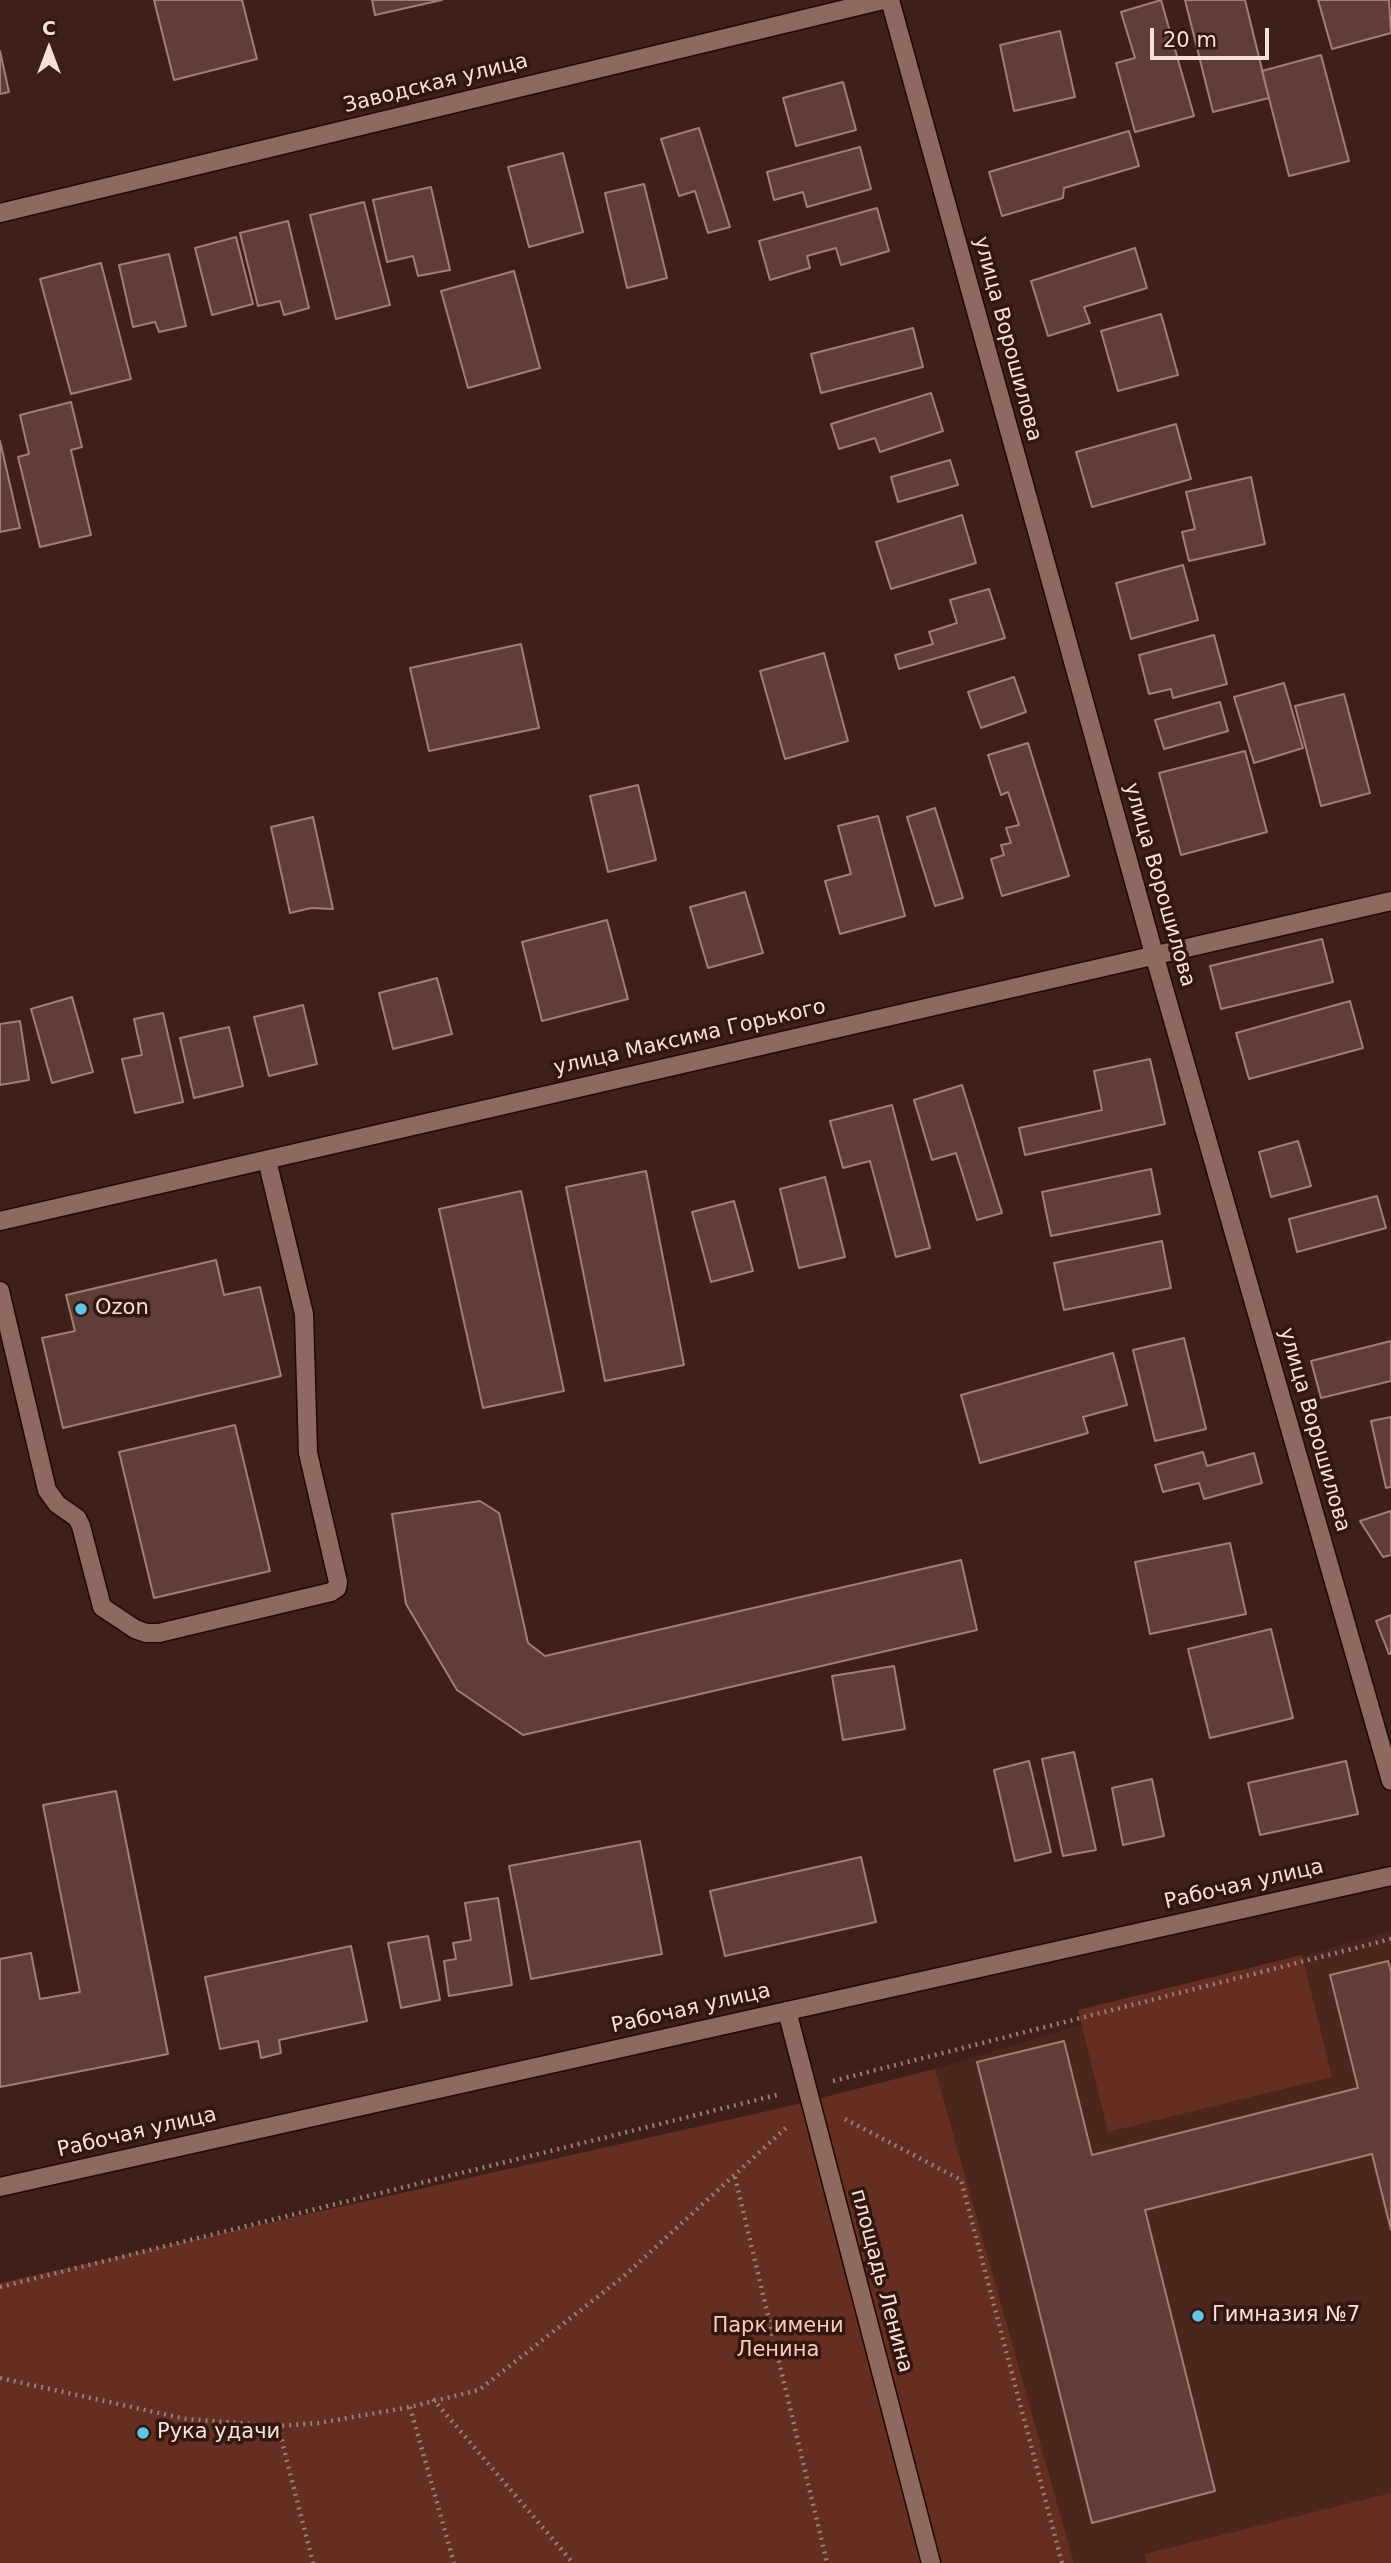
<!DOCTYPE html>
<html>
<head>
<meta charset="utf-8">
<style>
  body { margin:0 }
  #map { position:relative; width:1391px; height:2563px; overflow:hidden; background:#3e2018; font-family:"DejaVu Sans",sans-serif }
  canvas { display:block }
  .north { position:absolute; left:14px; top:14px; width:70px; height:70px; -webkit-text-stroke:5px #33160e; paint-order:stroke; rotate:0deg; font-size:19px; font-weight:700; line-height:28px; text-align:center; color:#f5e0da }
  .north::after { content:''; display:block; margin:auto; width:24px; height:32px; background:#f5e0da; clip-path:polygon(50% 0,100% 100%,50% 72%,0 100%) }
  .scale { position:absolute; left:1150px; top:28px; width:119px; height:32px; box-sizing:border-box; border:4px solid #f5e0da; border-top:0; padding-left:9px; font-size:21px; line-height:24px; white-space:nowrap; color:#f5e0da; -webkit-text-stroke:5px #33160e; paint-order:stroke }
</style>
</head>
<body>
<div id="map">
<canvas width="1391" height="2563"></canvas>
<div class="north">С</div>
<div class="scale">20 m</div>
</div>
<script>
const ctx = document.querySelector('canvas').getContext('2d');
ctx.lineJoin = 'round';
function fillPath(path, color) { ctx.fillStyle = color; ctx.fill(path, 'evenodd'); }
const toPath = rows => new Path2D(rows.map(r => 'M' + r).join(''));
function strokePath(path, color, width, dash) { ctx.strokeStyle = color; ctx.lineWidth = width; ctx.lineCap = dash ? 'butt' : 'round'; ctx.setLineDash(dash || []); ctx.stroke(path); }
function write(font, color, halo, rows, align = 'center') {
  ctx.font = font + ' "DejaVu Sans",sans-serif'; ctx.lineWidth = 7; ctx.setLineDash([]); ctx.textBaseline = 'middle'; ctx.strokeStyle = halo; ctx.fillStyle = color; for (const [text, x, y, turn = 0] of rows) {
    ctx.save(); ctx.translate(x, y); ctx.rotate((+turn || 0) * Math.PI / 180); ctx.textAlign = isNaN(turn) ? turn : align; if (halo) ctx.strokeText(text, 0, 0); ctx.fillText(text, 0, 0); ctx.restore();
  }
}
fillPath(toPath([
  [1391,1930,1391,2563,1074,2563,935,2069]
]), '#4b261c');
fillPath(toPath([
  [1302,1955,1332,2077,1108,2132,1078,2010],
  [935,2069,1074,2563,0,2563,0,2283,781,2108],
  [1391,2493,1391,2563,1147,2563,1145,2554]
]), '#642f21');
const building = toPath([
  [154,0,242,0,257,59,174,80,154,0],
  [372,0,442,0,375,15,372,0],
  [1161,0,1194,116,1135,132,1116,63,1135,58,1121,12,1161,0],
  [1185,0,1245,0,1269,98,1213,112,1185,0],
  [1318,0,1389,0,1391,33,1332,49,1318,0],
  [1060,31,1075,97,1014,111,1000,45,1060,31],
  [0,51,9,92,0,94,0,51],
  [1321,55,1349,161,1289,176,1262,71,1321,55],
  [843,82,856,130,796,146,783,98,843,82],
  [699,128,730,227,708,233,695,191,679,196,661,139,699,128],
  [1129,131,1139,166,1064,188,1063,198,1002,216,989,172,1129,131],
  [860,147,871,189,807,207,803,192,774,200,767,172,860,147],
  [563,153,583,232,529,247,508,167,563,153],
  [644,184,667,278,627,288,605,193,644,184],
  [431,187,450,270,418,276,413,256,387,262,373,200,431,187],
  [364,202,390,305,336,319,310,215,364,202],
  [877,208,889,251,841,265,836,248,807,256,810,268,770,280,759,241,877,208],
  [288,221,309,308,284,315,280,301,258,306,240,233,288,221],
  [236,237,253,304,212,315,195,248,236,237],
  [1135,248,1147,288,1084,307,1090,323,1048,336,1031,281,1135,248],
  [169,254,186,326,159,332,155,322,133,327,119,265,169,254],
  [101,263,131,379,71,394,40,279,101,263],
  [514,271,540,368,468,388,441,291,514,271],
  [1161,314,1178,375,1118,391,1101,331,1161,314],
  [913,328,923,367,821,393,811,354,913,328],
  [931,393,943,431,880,452,875,438,839,449,831,424,931,393],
  [71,402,82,447,71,450,91,535,40,547,18,457,29,454,20,415,71,402],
  [1176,424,1191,479,1092,507,1076,452,1176,424],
  [0,441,20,528,0,532,0,441],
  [950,460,958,485,898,502,891,477,950,460],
  [1251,477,1265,544,1189,561,1182,532,1195,529,1186,492,1251,477],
  [962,515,976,563,891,589,876,542,962,515],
  [1183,565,1198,620,1131,639,1116,583,1183,565],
  [989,589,1005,638,899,669,895,655,933,644,929,632,957,623,950,600,989,589],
  [1214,635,1227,684,1173,698,1171,689,1149,694,1139,655,1214,635],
  [521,644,539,728,429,751,410,668,521,644],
  [824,653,848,741,785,759,760,671,824,653],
  [1014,677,1026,712,981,728,968,692,1014,677],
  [1284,683,1303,748,1254,763,1234,697,1284,683],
  [1344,694,1370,793,1321,806,1295,706,1344,694],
  [1220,702,1228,731,1164,749,1155,720,1220,702],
  [1028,743,1069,876,1002,896,991,859,1004,855,1001,845,1011,843,1006,828,1019,825,1008,792,1001,795,988,755,1028,743],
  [1245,751,1267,832,1181,855,1159,773,1245,751],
  [638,785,656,860,608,872,590,796,638,785],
  [935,808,963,898,935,906,907,817,935,808],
  [878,816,905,916,840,934,825,881,851,874,838,826,878,816],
  [313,817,333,909,311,908,290,913,271,827,313,817],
  [745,892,763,953,708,968,690,907,745,892],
  [607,920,628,999,542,1021,522,942,607,920],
  [1322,939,1333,982,1221,1009,1210,966,1322,939],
  [437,978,452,1034,393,1049,379,993,437,978],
  [72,997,93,1072,52,1083,31,1009,72,997],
  [1350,1001,1363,1048,1249,1079,1236,1033,1350,1001],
  [303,1005,317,1064,269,1076,254,1017,303,1005],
  [163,1013,183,1102,135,1113,122,1059,142,1055,134,1019,163,1013],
  [20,1021,29,1080,0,1085,0,1024,20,1021],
  [229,1027,243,1086,194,1098,180,1038,229,1027],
  [1150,1059,1165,1124,1025,1155,1019,1128,1102,1110,1094,1071,1150,1059],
  [962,1085,1002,1213,977,1220,956,1153,932,1160,914,1100,962,1085],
  [892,1105,930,1248,896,1257,870,1161,843,1168,830,1121,892,1105],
  [1298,1141,1311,1186,1271,1197,1259,1152,1298,1141],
  [1151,1169,1160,1214,1051,1236,1042,1192,1151,1169],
  [646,1171,684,1365,605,1381,566,1187,646,1171],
  [825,1177,845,1257,799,1268,780,1189,825,1177],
  [521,1191,564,1391,483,1408,439,1209,521,1191],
  [1377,1196,1386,1228,1297,1252,1289,1219,1377,1196],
  [734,1201,753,1271,711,1282,692,1212,734,1201],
  [1162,1241,1171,1288,1064,1310,1054,1263,1162,1241],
  [216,1260,224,1295,260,1287,281,1376,63,1428,42,1338,75,1331,66,1295,216,1260],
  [1184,1338,1206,1429,1155,1441,1133,1350,1184,1338],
  [1391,1341,1391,1381,1321,1398,1311,1361,1391,1341],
  [1113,1353,1127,1405,1083,1417,1088,1433,980,1463,961,1395,1113,1353],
  [1391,1417,1391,1487,1386,1488,1371,1421,1391,1417],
  [235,1425,270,1571,154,1598,119,1452,235,1425],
  [1203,1452,1207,1466,1254,1453,1262,1483,1204,1499,1199,1483,1163,1492,1155,1465,1203,1452],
  [480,1501,499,1513,528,1643,545,1656,961,1560,977,1630,523,1735,457,1690,406,1604,392,1514,480,1501],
  [1391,1511,1391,1555,1383,1557,1360,1521,1391,1511],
  [1230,1543,1246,1614,1150,1634,1135,1562,1230,1543],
  [1391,1615,1391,1654,1389,1654,1376,1621,1391,1615],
  [1271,1629,1293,1718,1210,1738,1188,1649,1271,1629],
  [894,1666,905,1729,843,1740,832,1676,894,1666],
  [1074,1752,1096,1850,1063,1856,1042,1759,1074,1752],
  [1029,1761,1051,1852,1015,1861,994,1770,1029,1761],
  [1346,1761,1358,1814,1260,1835,1248,1783,1346,1761],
  [1152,1779,1164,1836,1123,1845,1112,1788,1152,1779],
  [116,1791,168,2054,0,2087,0,1959,31,1953,40,1999,80,1992,43,1805,116,1791],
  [640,1841,662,1954,531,1979,509,1866,640,1841],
  [861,1857,876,1922,725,1956,710,1891,861,1857],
  [498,1898,512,1985,449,1996,444,1961,456,1959,453,1943,471,1940,465,1903,498,1898],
  [428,1936,440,2000,401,2008,388,1943,428,1936],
  [351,1946,367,2021,279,2040,281,2053,261,2058,258,2041,220,2049,205,1977,351,1946],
  [1388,1961,1391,1972,1391,2230,1372,2154,1145,2210,1215,2491,1092,2523,977,2062,1064,2041,1092,2155,1358,2088,1330,1975,1388,1961]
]);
fillPath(building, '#603e35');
strokePath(building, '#a37d73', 2);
const service = toPath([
  [0,1291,47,1490,57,1504,77,1518,81,1526,102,1607,135,1629,146,1633,159,1633,331,1592,337,1588,338,1582,308,1453,304,1314,267,1160]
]);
const pedestrian = toPath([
  [787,2011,931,2563]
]);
const minor = toPath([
  [890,0,1154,954,1391,1781],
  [0,2187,1391,1876]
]);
const secondary = toPath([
  [0,213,883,0],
  [0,1221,1391,901]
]);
strokePath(service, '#230803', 21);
strokePath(pedestrian, '#230803', 21);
strokePath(minor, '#230803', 21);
strokePath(secondary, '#230803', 21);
strokePath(toPath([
  [833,2081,1391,1939],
  [845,2119,961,2180,1062,2563],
  [735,2177,827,2563],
  [0,2287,781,2094],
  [0,2378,186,2419,278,2426,319,2423,410,2407,479,2390,624,2276,788,2126],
  [433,2399,573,2563],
  [410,2407,454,2563],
  [278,2426,313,2563]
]), '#967d76', 4.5, [2, 5]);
strokePath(service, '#8d695f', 18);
strokePath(pedestrian, '#8d695f', 18);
strokePath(minor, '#8d695f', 18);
strokePath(secondary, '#8d695f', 18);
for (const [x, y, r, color] of [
  [81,1309,7,"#5ac8e6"],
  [1198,2316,7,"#5ac8e6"],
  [143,2433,7,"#5ac8e6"]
]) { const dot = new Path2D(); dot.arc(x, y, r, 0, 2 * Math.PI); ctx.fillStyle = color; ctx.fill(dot); strokePath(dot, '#33160e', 2.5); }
write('21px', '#f5e0da', '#33160e', [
  ["Заводская улица",436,84,-14],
  ["улица Ворошилова",1007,339,75],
  ["улица Ворошилова",1159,885,74],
  ["улица Максима Горького",690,1038,-13],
  ["улица Ворошилова",1314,1430,74],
  ["Рабочая улица",1244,1885,-13],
  ["Рабочая улица",691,2009,-13],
  ["Рабочая улица",137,2133,-13],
  ["площадь Ленина",881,2281,75]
]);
write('21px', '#f5e0da', '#33160e', [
  ["Ozon",95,1309],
  ["Гимназия №7",1212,2316],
  ["Рука удачи",157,2433]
], 'left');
write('21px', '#facabc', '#33160e', [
  ["Парк имени",778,2327],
  ["Ленина",778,2351]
]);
</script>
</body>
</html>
